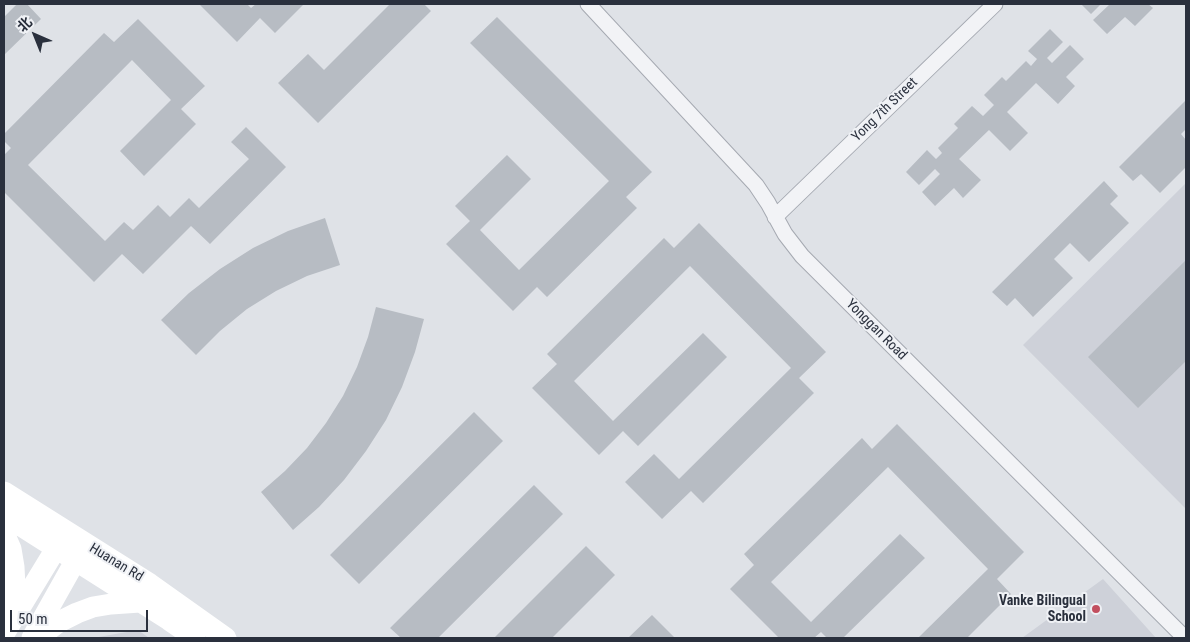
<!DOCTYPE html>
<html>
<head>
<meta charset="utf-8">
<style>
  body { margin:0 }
  #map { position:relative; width:1190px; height:642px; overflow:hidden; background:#dfe2e7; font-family:"Roboto Condensed","Noto Sans SC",sans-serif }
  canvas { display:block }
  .frame { position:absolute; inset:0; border:5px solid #2a303d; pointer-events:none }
  .north { position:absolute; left:10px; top:10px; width:50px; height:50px; -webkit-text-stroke:4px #eff1f5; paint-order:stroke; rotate:316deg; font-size:14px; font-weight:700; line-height:20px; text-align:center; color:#2a303d }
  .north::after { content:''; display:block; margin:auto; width:18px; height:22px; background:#2a303d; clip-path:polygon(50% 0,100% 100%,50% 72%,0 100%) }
  .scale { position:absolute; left:10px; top:610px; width:138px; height:22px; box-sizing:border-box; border:2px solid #2a303d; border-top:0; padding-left:6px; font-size:15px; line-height:18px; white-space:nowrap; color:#2a303d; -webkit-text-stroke:4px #eff1f5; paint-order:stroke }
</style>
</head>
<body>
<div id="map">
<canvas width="1190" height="642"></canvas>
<div class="frame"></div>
<div class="north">北</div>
<div class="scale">50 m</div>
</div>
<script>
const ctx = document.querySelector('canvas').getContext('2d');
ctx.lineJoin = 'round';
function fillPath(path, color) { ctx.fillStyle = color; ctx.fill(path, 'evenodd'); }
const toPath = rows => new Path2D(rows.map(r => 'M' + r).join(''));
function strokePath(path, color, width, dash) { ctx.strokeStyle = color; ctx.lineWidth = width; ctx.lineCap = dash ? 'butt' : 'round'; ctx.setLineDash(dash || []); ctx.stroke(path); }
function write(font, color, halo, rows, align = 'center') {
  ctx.font = font + ' "Roboto Condensed",sans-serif'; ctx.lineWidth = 4; ctx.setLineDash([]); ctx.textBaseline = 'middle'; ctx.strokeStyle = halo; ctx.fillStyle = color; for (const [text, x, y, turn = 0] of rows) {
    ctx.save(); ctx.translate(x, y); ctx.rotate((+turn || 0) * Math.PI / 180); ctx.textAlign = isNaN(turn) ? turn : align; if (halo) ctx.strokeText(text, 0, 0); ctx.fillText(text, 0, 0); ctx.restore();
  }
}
fillPath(toPath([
  [1186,183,1186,509,1023,345],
  [1103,579,1156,638,1022,638],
  [138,630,149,638,93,638]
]), '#ced1d9');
fillPath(toPath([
  [17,4,27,4,41,19,4,55,4,17],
  [199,4,247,4,251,8,256,4,304,4,275,33,260,18,237,42],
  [390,4,424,4,431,11,318,123,278,83,308,54,324,70],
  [1081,4,1101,4,1091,14],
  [1110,4,1148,4,1153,8,1135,26,1125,17,1107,34,1093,20],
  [497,17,652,172,626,197,637,208,547,297,537,287,513,311,446,244,470,221,455,206,507,155,531,179,480,230,519,270,609,181,470,43],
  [138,19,205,86,181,109,196,124,144,176,120,151,171,100,132,60,28,165,105,241,124,222,133,230,158,205,170,217,189,198,199,208,249,159,231,142,246,127,286,167,210,244,191,226,143,274,122,254,94,282,4,192,4,155,11,148,4,141,4,134,104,33,114,42],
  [1050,29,1063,42,1047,58,1052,63,1070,45,1084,59,1066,77,1075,86,1058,104,1036,83,1007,112,1028,133,1010,151,989,130,959,159,981,180,963,198,954,188,935,206,922,192,940,174,935,169,919,185,906,172,927,150,936,159,942,153,938,148,958,128,954,124,972,106,983,116,994,105,984,95,1002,77,1006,81,1026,61,1031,66,1037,59,1028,51],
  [1186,100,1186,129,1181,134,1186,140,1186,167,1160,193,1141,174,1133,181,1119,167],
  [1104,181,1118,196,1110,204,1129,223,1089,262,1070,243,1054,259,1073,278,1033,317,1015,298,1007,306,992,292],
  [325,218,340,265,307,276,276,291,247,309,220,331,196,355,161,320,189,293,220,269,253,248,288,231],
  [699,223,826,352,799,378,814,393,703,503,691,491,662,519,625,482,654,454,679,479,791,368,690,266,574,381,613,421,703,333,727,357,638,446,623,431,599,455,532,388,557,364,547,354,664,238,674,248],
  [1186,260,1186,361,1138,408,1088,357],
  [376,307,424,319,415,352,402,387,386,420,366,451,344,480,319,507,293,530,261,492,285,471,307,448,326,423,343,396,357,367,368,337],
  [474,412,503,441,359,584,330,555],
  [897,424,1024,552,997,579,1011,594,967,638,918,638,988,569,888,467,771,582,811,622,900,534,925,558,843,638,827,638,821,632,814,638,779,638,730,589,754,565,744,554,862,438,872,449],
  [534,485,563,514,438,638,401,638,390,628],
  [586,546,615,575,552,638,494,638],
  [652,615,675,638,628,638]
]), '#b7bcc3');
const minor = toPath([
  [588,4,756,185,768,203,785,234,802,256,1185,638],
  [775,217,995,4]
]);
strokePath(minor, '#a5a9b1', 17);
strokePath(minor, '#f2f3f6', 15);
strokePath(toPath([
  [4,492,150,584,226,638],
  [4,515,169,620,195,638],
  [4,533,11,549,14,567,15,587,9,618],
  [4,634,63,537],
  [32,638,82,549],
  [38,638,59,622,77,613,93,607,111,604,140,602]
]), '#fff', 21);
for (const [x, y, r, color] of [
  [1096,609,5,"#c24f5f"]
]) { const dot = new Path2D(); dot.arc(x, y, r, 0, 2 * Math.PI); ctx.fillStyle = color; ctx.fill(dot); strokePath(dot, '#eff1f5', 2); }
write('14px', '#2a303d', '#eff1f5', [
  ["Yong 7th Street",885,110,-44],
  ["Yonggan Road",876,330,45],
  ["Huanan Rd",116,563,31]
]);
write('bold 14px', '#2a303d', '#eff1f5', [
  ["Vanke Bilingual",1086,601],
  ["School",1086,617]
], 'right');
</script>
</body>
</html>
